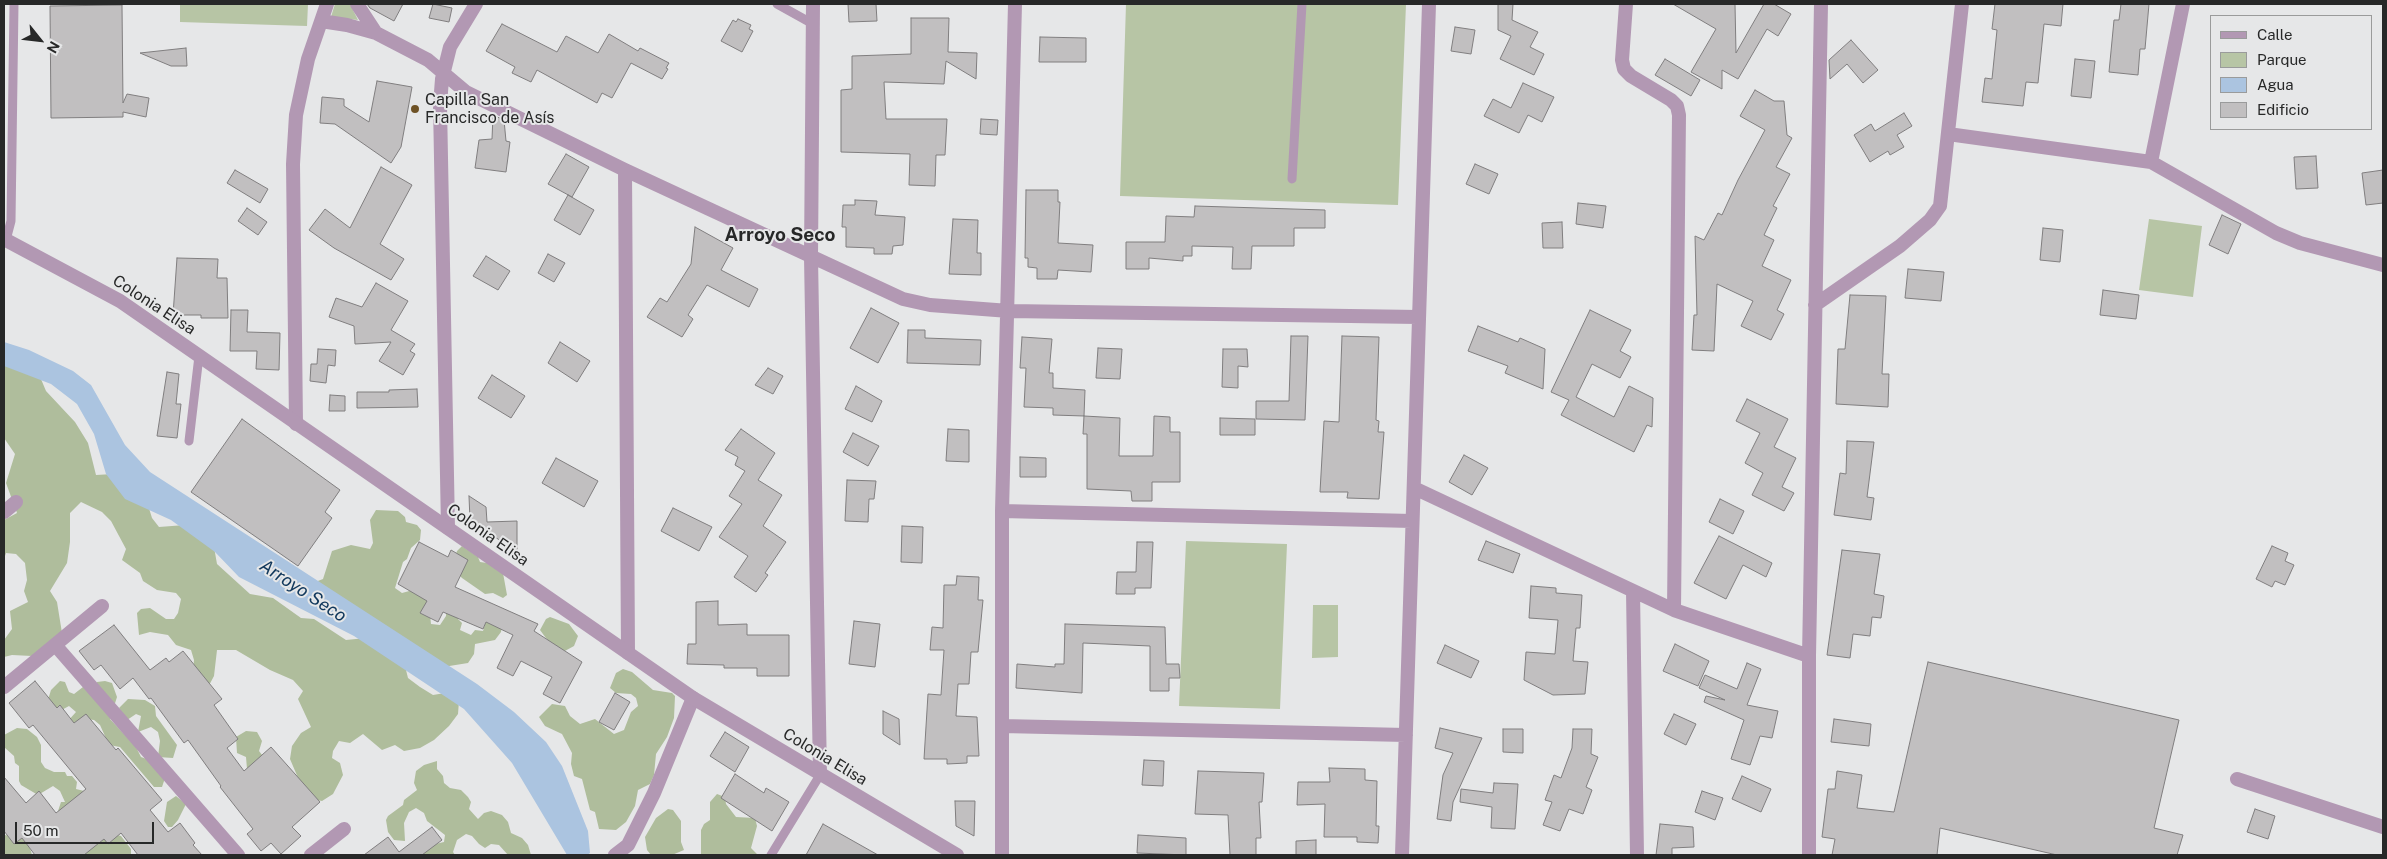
<!DOCTYPE html>
<html>
<head>
<meta charset="utf-8">
<style>
  body { margin:0 }
  #map { position:relative; width:2387px; height:859px; overflow:hidden; background:#e6e7e8; font-family:"Public Sans",sans-serif }
  canvas { display:block }
  .frame { position:absolute; inset:0; border:5px solid #272828; pointer-events:none }
  .legend { position:absolute; left:2210px; top:15px; width:162px; height:115px; box-sizing:border-box; background:#e6e7e8; border:1px solid #9a9b9b; margin:0; padding:6px 9px; list-style:none; font-size:15px; color:#272828 }
  .legend li { display:flex; align-items:center; gap:10px; height:25px }
  .legend b { width:25px; border:1px solid #9a9b9b }
  .north { position:absolute; left:15px; top:15px; width:50px; height:50px; -webkit-text-stroke:4px #e6e7e8; paint-order:stroke; rotate:119deg; font-size:14px; font-weight:700; line-height:20px; text-align:center; color:#272828 }
  .north::after { content:''; display:block; margin:auto; width:18px; height:22px; background:#272828; clip-path:polygon(50% 0,100% 100%,50% 72%,0 100%) }
  .scale { position:absolute; left:15px; top:822px; width:139px; height:22px; box-sizing:border-box; border:2px solid #272828; border-top:0; padding-left:6px; font-size:15px; line-height:18px; white-space:nowrap; color:#272828; -webkit-text-stroke:4px #e6e7e8; paint-order:stroke }
</style>
</head>
<body>
<div id="map">
<canvas width="2387" height="859"></canvas>
<div class="frame"></div>
<ul class="legend">
<li><b style="height:6px;background:#b298b3"></b>Calle</li>
<li><b style="height:14px;background:#b7c5a5"></b>Parque</li>
<li><b style="height:14px;background:#abc4e0"></b>Agua</li>
<li><b style="height:14px;background:#c1bfc0"></b>Edificio</li>
</ul>
<div class="north">N</div>
<div class="scale">50 m</div>
</div>
<script>
const ctx = document.querySelector('canvas').getContext('2d');
ctx.lineJoin = 'round';
function fillPath(path, color) { ctx.fillStyle = color; ctx.fill(path, 'evenodd'); }
const toPath = rows => new Path2D(rows.map(r => 'M' + r).join(''));
function strokePath(path, color, width, dash) { ctx.strokeStyle = color; ctx.lineWidth = width; ctx.lineCap = dash ? 'butt' : 'round'; ctx.setLineDash(dash || []); ctx.stroke(path); }
function write(font, color, halo, rows, align = 'center') {
  ctx.font = font + ' "Public Sans",sans-serif'; ctx.lineWidth = 4; ctx.setLineDash([]); ctx.textBaseline = 'middle'; ctx.strokeStyle = halo; ctx.fillStyle = color; for (const [text, x, y, turn = 0] of rows) {
    ctx.save(); ctx.translate(x, y); ctx.rotate((+turn || 0) * Math.PI / 180); ctx.textAlign = isNaN(turn) ? turn : align; if (halo) ctx.strokeText(text, 0, 0); ctx.fillText(text, 0, 0); ctx.restore();
  }
}
fillPath(toPath([
  [180,4,308,4,307,26,180,22],
  [335,4,350,4,358,20,331,17],
  [1126,4,1406,4,1398,205,1120,196],
  [2149,219,2202,226,2193,297,2139,290],
  [1186,541,1287,544,1280,709,1179,706],
  [1313,605,1338,605,1338,657,1312,658]
]), '#b7c5a5');
fillPath(toPath([
  [4,362,38,372,46,391,75,422,88,443,96,475,113,474,147,502,152,518,159,527,185,525,214,547,217,564,250,594,273,598,301,618,314,619,346,640,366,638,405,666,408,678,420,687,433,695,445,693,459,701,458,714,449,726,434,740,420,748,404,751,395,745,382,750,363,734,350,743,339,741,333,751,332,758,340,763,343,775,333,794,322,801,312,799,304,792,290,759,292,746,301,733,311,727,298,699,303,691,293,680,270,670,236,650,217,650,214,676,206,691,193,671,194,660,191,650,176,645,168,635,150,632,139,635,137,613,141,609,150,608,166,619,174,619,178,613,181,599,176,593,157,590,143,581,140,573,122,560,126,549,111,521,102,512,81,502,70,513,70,542,67,563,50,591,57,602,62,633,32,656,12,655,4,657,4,640,12,629,10,611,28,602,24,591,27,580,25,563,16,554,6,553,4,559,4,520,17,513,6,483,15,454,4,438],
  [376,510,398,511,405,517,406,522,417,525,421,530,420,540,411,548,407,559,403,562,395,588,402,593,413,590,428,595,431,624,440,625,446,616,446,611,461,605,458,619,462,623,460,630,471,635,475,630,483,631,487,617,503,621,501,632,495,640,475,644,474,654,468,663,443,667,310,584,323,579,332,551,351,545,370,549,373,543,370,520],
  [462,546,478,557,480,562,487,563,503,573,507,595,503,598,493,593,485,594,462,578,458,574,455,557,457,551],
  [550,617,569,624,578,636,574,646,563,652,554,649,540,630,546,619],
  [623,669,632,672,653,690,672,693,675,696,674,718,667,737,656,754,654,775,650,784,638,790,635,806,626,822,616,830,599,829,595,812,590,810,582,779,574,776,571,764,572,753,562,734,545,726,539,717,552,704,565,706,570,716,580,724,595,719,614,734,624,730,631,712,638,706,636,698,631,694,616,693,610,688,616,673],
  [60,681,65,682,69,692,74,694,83,687,97,687,97,682,105,681,112,683,117,697,110,719,136,747,141,757,152,761,165,778,162,787,154,787,120,747,109,745,100,725,94,720,86,719,73,728,67,722,76,712,69,706,58,712,47,703,51,690],
  [128,699,145,700,155,706,156,716,177,745,173,758,158,757,160,741,158,732,151,727,138,732,141,716,136,714,127,720,119,708],
  [17,728,27,729,37,737,41,745,41,762,45,768,54,772,65,772,67,776,72,776,77,782,76,789,84,791,101,839,107,839,114,834,121,836,131,849,131,855,82,855,58,811,61,802,65,802,60,791,53,786,38,795,21,785,19,781,19,766,15,763,14,756,4,747,4,735],
  [246,731,257,732,262,741,259,751,269,764,247,769,246,757,237,753,236,737],
  [437,761,437,769,443,776,444,783,450,788,461,790,468,797,471,802,469,809,478,819,484,813,491,811,502,815,508,822,511,833,522,838,528,845,531,855,508,855,499,845,491,844,485,848,479,844,472,836,466,834,457,840,453,852,455,855,422,855,422,850,427,846,444,842,445,835,427,821,424,813,416,808,409,812,404,823,405,841,394,840,388,832,386,820,388,816,403,805,404,800,417,790,414,783,416,771,424,765],
  [717,794,725,797,726,804,736,817,755,818,757,826,751,848,758,855,701,855,701,830,704,824,710,820,710,802],
  [176,796,186,804,178,820,172,827,168,827,164,821,167,802],
  [668,809,673,810,681,821,681,842,684,850,672,855,651,855,647,850,645,837,656,818],
  [4,835,27,837,32,855,4,855]
]), '#afbd9c');
fillPath(toPath([
  [4,342,29,350,73,371,91,385,125,445,150,472,477,684,514,712,546,742,562,766,588,831,590,853,587,855,567,855,512,763,464,709,354,636,239,577,215,552,171,520,125,499,106,474,94,434,77,404,51,384,4,366]
]), '#abc4e0');
const building = toPath([
  [367,4,403,4,394,21,370,8,367,4],
  [433,4,452,8,449,22,429,18,433,4],
  [848,4,876,4,877,21,849,22,848,4],
  [1498,4,1513,4,1512,20,1538,32,1530,47,1544,54,1534,75,1500,59,1511,36,1498,30,1498,4],
  [1673,4,1735,4,1736,53,1764,4,1774,4,1791,14,1778,36,1767,29,1738,79,1722,70,1722,89,1691,72,1716,29,1673,4],
  [1995,4,2063,4,2061,26,2044,24,2038,83,2026,82,2023,106,1982,102,1985,78,1992,79,1997,30,1992,29,1995,4],
  [2121,4,2149,4,2145,49,2140,49,2138,75,2109,72,2114,20,2119,20,2121,4],
  [122,5,123,103,127,94,149,98,146,117,123,112,123,117,51,118,50,6,122,5],
  [911,18,949,18,948,52,977,53,976,79,946,61,944,84,884,82,886,119,947,119,945,155,936,155,935,186,909,185,910,154,841,152,841,90,852,89,852,56,911,54,911,18],
  [738,19,751,25,749,29,753,31,742,52,721,41,733,20,736,22,738,19],
  [502,24,557,52,566,36,598,53,609,34,638,51,640,48,669,63,666,68,668,69,662,79,631,63,612,98,602,93,597,103,537,70,531,82,512,73,515,67,486,51,502,24],
  [1455,27,1475,30,1471,54,1451,51,1455,27],
  [1040,37,1086,38,1086,62,1039,62,1040,37],
  [1851,40,1878,70,1863,83,1847,64,1830,79,1829,60,1851,40],
  [186,48,187,66,171,66,140,53,186,48],
  [1665,59,1700,80,1691,96,1655,75,1665,59],
  [2075,59,2095,61,2091,98,2071,96,2075,59],
  [377,81,412,87,401,147,391,163,335,124,320,123,322,97,344,99,344,106,369,122,377,81],
  [1523,83,1554,97,1542,122,1528,115,1519,133,1484,116,1493,99,1511,108,1523,83],
  [1755,90,1774,101,1784,101,1787,135,1792,138,1776,167,1790,174,1773,206,1777,208,1764,235,1774,240,1762,266,1791,280,1777,310,1784,314,1771,340,1741,326,1753,301,1717,284,1714,351,1692,350,1694,315,1697,315,1695,236,1704,240,1718,213,1722,215,1738,180,1765,130,1740,116,1755,90],
  [1904,113,1912,126,1897,135,1904,147,1890,155,1888,151,1870,162,1854,135,1871,124,1875,131,1904,113],
  [493,115,504,120,506,141,510,142,506,172,475,168,479,140,492,139,493,115],
  [981,119,998,120,997,135,980,134,981,119],
  [566,154,589,167,572,197,548,184,566,154],
  [2316,156,2318,188,2296,189,2294,157,2316,156],
  [1475,164,1498,174,1489,194,1466,184,1475,164],
  [381,167,412,185,380,244,404,259,391,280,334,248,309,230,325,209,350,228,381,167],
  [235,170,268,189,260,203,227,183,235,170],
  [2383,170,2383,203,2366,205,2362,173,2383,170],
  [1026,190,1058,190,1058,202,1060,202,1058,243,1093,245,1091,272,1058,270,1057,279,1037,279,1037,268,1028,267,1028,258,1025,258,1026,190],
  [568,195,594,210,580,235,554,220,568,195],
  [855,200,877,201,875,215,905,217,903,245,893,246,892,254,874,254,874,248,846,247,846,227,842,227,843,205,855,205,855,200],
  [1578,203,1606,206,1603,228,1576,224,1578,203],
  [1195,206,1325,210,1325,228,1294,228,1294,246,1252,246,1251,269,1232,269,1233,247,1192,246,1192,256,1183,256,1183,261,1149,258,1149,269,1126,269,1126,242,1165,242,1166,216,1194,217,1195,206],
  [247,208,267,222,258,235,238,221,247,208],
  [2222,215,2241,224,2228,254,2209,245,2222,215],
  [953,219,978,220,977,253,981,253,981,275,949,274,953,219],
  [1562,222,1563,248,1543,248,1542,223,1562,222],
  [695,227,733,248,721,270,758,289,749,307,707,285,688,315,693,319,682,337,647,317,660,298,667,302,691,264,695,227],
  [2043,228,2063,230,2060,262,2040,260,2043,228],
  [548,254,565,263,554,282,538,273,548,254],
  [486,256,510,271,498,290,473,276,486,256],
  [177,258,218,259,217,278,227,278,228,318,201,318,201,315,173,315,177,258],
  [1908,269,1944,272,1941,301,1905,298,1908,269],
  [376,283,408,301,391,330,415,344,410,351,415,354,403,375,379,361,391,342,355,344,354,326,329,317,336,298,362,307,376,283],
  [2103,290,2139,295,2136,319,2100,315,2103,290],
  [1850,295,1886,296,1882,374,1889,374,1888,407,1836,404,1838,349,1845,349,1850,295],
  [871,308,899,323,878,363,850,348,871,308],
  [231,310,248,310,247,332,280,333,279,370,256,369,257,351,230,351,231,310],
  [1590,310,1631,330,1620,351,1631,357,1620,378,1592,364,1576,397,1614,417,1629,386,1653,398,1652,427,1647,425,1634,452,1561,415,1569,400,1551,392,1590,310],
  [1478,326,1518,342,1520,338,1545,349,1543,389,1505,373,1508,366,1468,351,1478,326],
  [908,330,925,330,925,338,981,340,980,365,907,363,908,330],
  [1291,336,1308,336,1305,420,1256,419,1256,401,1289,401,1291,336],
  [1342,336,1379,337,1376,420,1379,421,1378,432,1384,432,1379,499,1347,498,1348,492,1320,492,1324,421,1339,422,1342,336],
  [1022,337,1052,339,1049,373,1053,373,1053,388,1085,390,1084,416,1053,415,1053,408,1024,407,1026,368,1020,368,1022,337],
  [560,342,590,361,577,382,548,363,560,342],
  [1098,348,1122,349,1120,379,1096,378,1098,348],
  [318,349,336,350,335,366,328,365,326,383,310,381,311,364,317,364,318,349],
  [1223,349,1247,349,1248,367,1238,366,1238,388,1222,387,1223,349],
  [768,368,783,376,773,394,755,385,768,368],
  [167,372,179,374,176,404,181,404,177,438,157,436,167,372],
  [492,375,525,396,511,418,478,398,492,375],
  [856,386,882,401,872,422,845,409,856,386],
  [417,389,418,407,357,408,357,392,389,392,389,390,417,389],
  [330,395,345,396,345,411,329,411,330,395],
  [1747,399,1788,419,1774,447,1796,458,1782,487,1794,493,1784,511,1752,495,1763,473,1745,463,1760,433,1736,421,1747,399],
  [1084,416,1120,418,1119,456,1153,456,1154,416,1170,417,1170,432,1180,432,1180,482,1152,482,1152,501,1132,501,1131,491,1087,489,1087,434,1083,434,1084,416],
  [1220,418,1255,419,1255,435,1220,435,1220,418],
  [242,419,340,490,325,512,332,518,298,566,191,492,242,419],
  [741,429,775,453,758,480,782,495,763,526,786,542,765,573,768,575,756,592,734,577,748,556,719,537,742,504,729,496,745,471,735,465,738,457,725,450,741,429],
  [948,429,969,430,969,462,946,461,948,429],
  [853,433,879,446,868,466,843,452,853,433],
  [1847,441,1874,442,1867,497,1874,498,1871,520,1834,515,1840,473,1846,474,1847,441],
  [1464,455,1488,468,1472,495,1449,482,1464,455],
  [1020,457,1046,458,1046,477,1020,477,1020,457],
  [556,458,598,481,584,507,542,483,556,458],
  [847,480,876,481,874,499,869,499,868,522,845,521,847,480],
  [469,496,486,507,487,522,517,521,517,552,470,520,469,496],
  [1720,499,1744,511,1733,534,1709,522,1720,499],
  [673,508,712,527,699,551,661,531,673,508],
  [902,526,923,527,922,563,901,562,902,526],
  [1719,536,1772,563,1766,577,1743,565,1726,599,1694,583,1719,536],
  [1486,541,1520,554,1513,573,1478,560,1486,541],
  [419,542,448,557,451,550,468,560,455,587,538,624,534,631,582,662,560,703,543,694,552,677,521,661,513,676,497,668,513,635,486,622,483,629,443,612,438,622,420,613,427,601,398,584,419,542],
  [1137,542,1153,542,1151,588,1135,588,1135,594,1116,594,1117,572,1136,572,1137,542],
  [2272,546,2288,553,2285,561,2294,565,2285,585,2275,581,2272,587,2256,579,2272,546],
  [1842,550,1880,554,1874,594,1884,596,1881,618,1872,617,1870,636,1853,634,1850,658,1827,655,1842,550],
  [957,576,979,577,978,600,983,600,978,652,971,652,969,684,958,684,956,716,977,717,979,756,967,756,967,763,947,764,947,759,924,759,928,694,941,695,944,650,930,650,932,627,943,628,944,585,956,585,957,576],
  [1531,586,1556,588,1556,593,1582,595,1580,628,1576,628,1573,661,1588,662,1585,694,1553,695,1524,680,1526,652,1555,654,1558,620,1529,618,1531,586],
  [718,601,718,625,747,624,747,635,789,635,789,676,757,676,757,668,724,668,724,665,687,664,688,644,696,644,696,602,718,601],
  [854,621,880,624,875,667,849,664,854,621],
  [1065,624,1165,627,1166,664,1179,664,1180,678,1169,678,1169,691,1150,691,1150,646,1083,643,1082,693,1016,688,1017,664,1055,667,1055,664,1064,664,1065,624],
  [114,625,150,670,166,658,169,662,183,651,222,699,214,705,238,739,227,748,244,771,271,747,320,802,292,827,301,836,281,854,271,843,261,851,247,834,253,829,220,787,221,786,188,740,184,743,151,698,149,699,133,678,120,689,101,665,94,670,79,651,114,625],
  [1675,644,1709,661,1698,686,1663,671,1675,644],
  [1445,645,1479,661,1471,678,1437,663,1445,645],
  [1928,662,2179,720,2154,828,2183,835,2177,855,2057,855,1940,828,1937,855,1832,855,1835,839,1822,837,1828,789,1835,789,1837,771,1862,775,1857,808,1894,812,1928,662],
  [1747,663,1761,669,1747,705,1778,711,1772,738,1760,736,1750,765,1731,759,1744,720,1704,702,1706,696,1725,700,1699,688,1705,675,1737,689,1747,663],
  [35,681,57,708,60,705,74,723,86,714,116,750,118,748,162,800,150,810,168,832,180,823,195,843,193,845,202,855,138,855,121,833,108,844,104,839,84,855,35,855,22,838,14,844,4,831,4,777,26,803,39,791,56,813,86,789,33,725,29,728,9,703,35,681],
  [615,693,630,702,614,730,599,722,615,693],
  [883,711,899,719,900,745,883,734,883,711],
  [1674,714,1696,724,1686,745,1664,734,1674,714],
  [1834,719,1871,724,1869,746,1831,742,1834,719],
  [1440,728,1482,738,1453,802,1451,821,1437,819,1443,775,1453,753,1435,748,1440,728],
  [1503,729,1523,729,1523,753,1503,752,1503,729],
  [1573,729,1592,729,1591,754,1598,757,1586,787,1592,790,1583,814,1569,809,1560,831,1543,825,1552,802,1545,800,1554,775,1561,778,1572,748,1573,729],
  [725,732,749,747,735,772,710,756,725,732],
  [1144,760,1164,761,1163,786,1142,785,1144,760],
  [1329,768,1365,769,1365,780,1377,781,1376,826,1379,826,1378,843,1357,842,1357,837,1324,837,1325,804,1297,805,1298,782,1330,782,1329,768],
  [1198,771,1264,773,1262,802,1259,802,1261,838,1256,838,1256,855,1230,855,1228,815,1195,814,1198,771],
  [735,774,764,793,766,788,789,802,772,831,721,798,735,774],
  [1742,776,1771,789,1761,812,1732,799,1742,776],
  [1494,783,1518,784,1515,829,1491,828,1492,807,1460,802,1461,789,1493,793,1494,783],
  [1702,791,1723,798,1715,820,1695,812,1702,791],
  [955,801,975,801,974,836,956,826,955,801],
  [2255,809,2275,816,2268,839,2247,832,2255,809],
  [823,824,878,855,806,855,823,824],
  [1660,824,1693,827,1694,847,1672,848,1672,855,1656,855,1660,824],
  [432,827,442,840,422,855,364,855,388,837,399,852,432,827],
  [1138,835,1186,838,1186,855,1137,853,1138,835],
  [1316,840,1316,855,1296,855,1296,841,1316,840]
]);
fillPath(building, '#c1bfc0');
strokePath(building, '#807e7f', 1);
strokePath(toPath([
  [777,4,813,24],
  [1292,179,1302,4],
  [6,240,11,221,14,4],
  [189,441,199,356],
  [771,855,820,775]
]), '#b298b3', 9);
strokePath(toPath([
  [357,4,376,33],
  [813,4,811,257,820,775],
  [1626,4,1622,60,1624,69,1631,76,1671,100,1677,106,1679,115,1674,610],
  [321,21,347,25,376,33,428,60,466,92,625,170,903,299,930,305,1009,311,1418,317],
  [1948,134,2151,162,2276,233,2300,243,2383,265],
  [2151,162,2183,4],
  [625,170,628,653],
  [1815,305,1900,246,1930,220,1940,206,1962,4],
  [296,424,293,164,296,115,308,59,327,4],
  [1414,488,1674,610,1809,656],
  [1002,511,1412,521],
  [4,512,16,502],
  [448,528,440,105,442,79,450,47,476,4],
  [1633,591,1637,855],
  [56,646,238,855],
  [4,687,102,606],
  [1002,726,1406,735],
  [2237,779,2383,827],
  [311,855,344,829],
  [615,855,628,845,654,793,693,698],
  [1002,855,1002,511,1015,4],
  [1402,855,1429,4],
  [1809,855,1809,656,1821,4]
]), '#b298b3', 14);
strokePath(toPath([
  [4,239,120,301,693,698,957,855]
]), '#b298b3', 14);
for (const [x, y, r, color] of [
  [415,109,5,"#6e5225"]
]) { const dot = new Path2D(); dot.arc(x, y, r, 0, 2 * Math.PI); ctx.fillStyle = color; ctx.fill(dot); strokePath(dot, '#e6e7e8', 2); }
write('16px', '#272828', '#e6e7e8', [
  ["Capilla San",425,100],
  ["Francisco de Asís",425,118]
], 'left');
write('16px', '#272828', '#e6e7e8', [
  ["Colonia Elisa",154,305,33],
  ["Colonia Elisa",488,535,35],
  ["Colonia Elisa",825,757,31]
]);
write('italic 18px', '#11385c', '#e6e7e8', [
  ["Arroyo Seco",303,591,33]
]);
write('bold 19px', '#272828', '#e6e7e8', [
  ["Arroyo Seco",780,235]
]);
</script>
</body>
</html>
